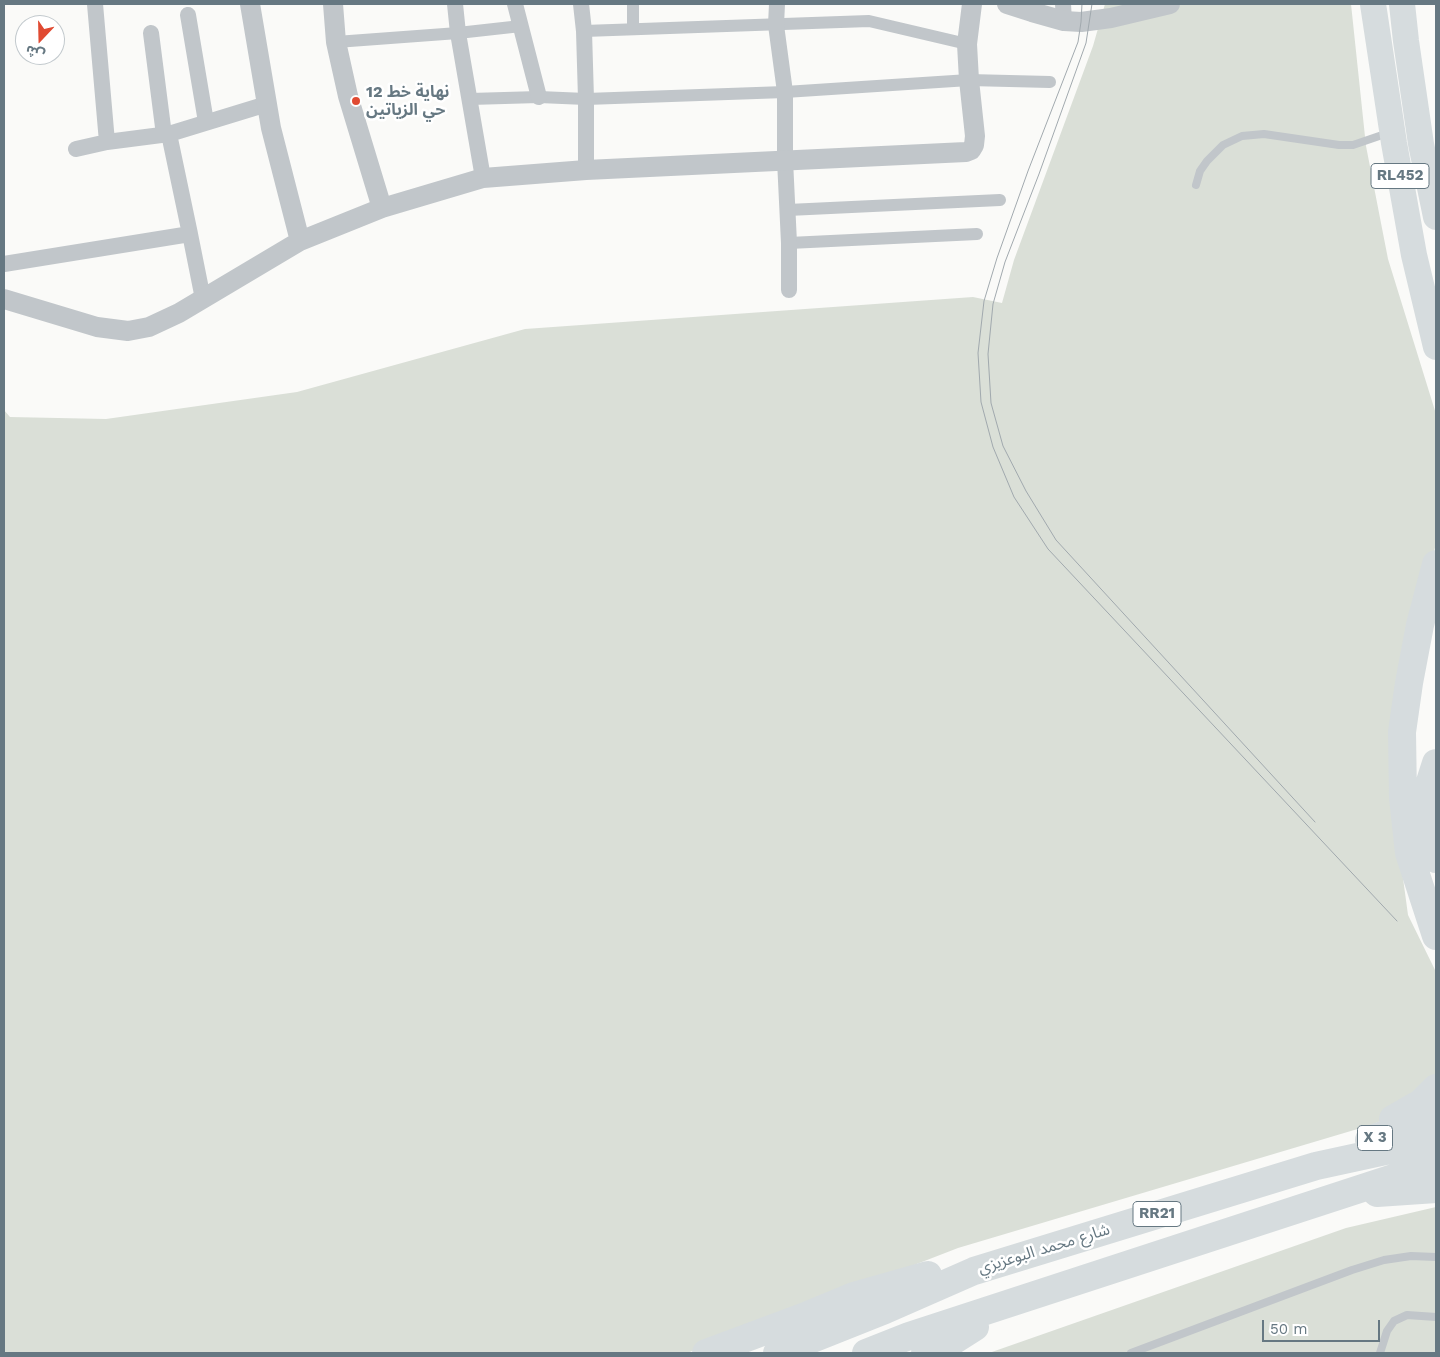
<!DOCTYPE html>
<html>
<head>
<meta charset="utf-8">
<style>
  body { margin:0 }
  #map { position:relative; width:1440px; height:1357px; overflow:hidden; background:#fafaf8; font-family:"Work Sans","Noto Sans Arabic",sans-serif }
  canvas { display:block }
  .frame { position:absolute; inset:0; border:5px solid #667882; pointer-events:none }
  .north { position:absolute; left:15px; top:15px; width:50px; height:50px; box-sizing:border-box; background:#fff; border:1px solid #c2c9cd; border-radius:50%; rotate:201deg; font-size:14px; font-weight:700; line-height:20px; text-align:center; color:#667882 }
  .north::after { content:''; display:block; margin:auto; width:18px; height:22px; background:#e04a32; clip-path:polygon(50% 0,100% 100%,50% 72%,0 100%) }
  .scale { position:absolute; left:1262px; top:1320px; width:118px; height:22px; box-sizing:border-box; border:2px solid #667882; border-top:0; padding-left:6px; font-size:15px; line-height:18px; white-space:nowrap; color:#667882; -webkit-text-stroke:4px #fff; paint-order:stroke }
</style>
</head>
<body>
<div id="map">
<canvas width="1440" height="1357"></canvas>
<div class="frame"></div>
<div class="north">ش</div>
<div class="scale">50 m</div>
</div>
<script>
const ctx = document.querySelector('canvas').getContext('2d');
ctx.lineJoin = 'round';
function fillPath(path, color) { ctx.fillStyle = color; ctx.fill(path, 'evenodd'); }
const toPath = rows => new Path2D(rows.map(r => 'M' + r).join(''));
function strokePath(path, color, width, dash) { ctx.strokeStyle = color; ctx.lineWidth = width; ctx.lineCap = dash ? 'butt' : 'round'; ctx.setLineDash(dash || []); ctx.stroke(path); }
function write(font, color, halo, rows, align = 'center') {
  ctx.font = font + ' "Work Sans","Noto Sans Arabic",sans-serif'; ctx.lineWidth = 5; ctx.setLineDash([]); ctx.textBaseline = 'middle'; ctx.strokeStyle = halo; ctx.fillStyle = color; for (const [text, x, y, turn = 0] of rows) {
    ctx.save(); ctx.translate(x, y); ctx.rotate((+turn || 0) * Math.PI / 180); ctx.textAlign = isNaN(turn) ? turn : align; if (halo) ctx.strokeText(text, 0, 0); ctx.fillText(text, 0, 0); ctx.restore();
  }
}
fillPath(toPath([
  [1105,4,1351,4,1366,146,1388,259,1436,414,1436,543,1402,699,1400,856,1408,915,1436,972,1436,1078,1407,1110,1371,1125,958,1248,687,1353,4,1353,4,410,10,417,106,419,297,392,525,329,973,297,1002,303,1014,260,1093,46],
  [1436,1207,1436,1353,989,1353,1346,1228]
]), '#dadfd7');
strokePath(toPath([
  [1196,185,1200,171,1207,161,1223,145,1242,136,1264,134,1339,145,1353,145,1388,133],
  [1131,1353,1352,1270,1384,1260,1411,1256,1436,1257],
  [1380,1353,1387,1331,1394,1321,1407,1315,1436,1317]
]), '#c1c6ca', 8);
strokePath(toPath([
  [633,4,633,29],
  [584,31,869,21,967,44],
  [336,42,458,33,521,26],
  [470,99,539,97,586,99,785,92,969,80,1050,82],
  [788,210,1000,200],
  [789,243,977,234]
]), '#c1c6ca', 12);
strokePath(toPath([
  [95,4,107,142],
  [455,4,458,33,483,178],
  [515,4,539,97],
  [581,4,584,31,586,99,586,170],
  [777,4,776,25,785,92,785,160,789,243,789,290],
  [1063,4,1064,21],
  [188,15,206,122],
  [151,33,164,135],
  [169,134,190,234],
  [76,149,107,142,169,134,267,104],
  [4,264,190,234,203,299]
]), '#c1c6ca', 16);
strokePath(toPath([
  [250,4,271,128,300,241],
  [333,4,336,42,348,96,382,208],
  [1007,4,1032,12,1064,21,1081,22,1111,18,1170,4],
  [4,299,97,327,128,331,149,327,179,313,300,241,382,208,483,178,586,170,966,152,971,150,974,145,975,136,969,80,967,44,972,4]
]), '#c1c6ca', 20);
strokePath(toPath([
  [1373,4,1394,143,1414,255,1436,347],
  [1402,4,1406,41,1421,144,1436,217]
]), '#d6dcde', 26);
strokePath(toPath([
  [1436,564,1420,625,1409,683,1402,732,1403,798,1409,853,1436,936],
  [1436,763,1428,788,1428,830,1436,859],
  [1393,1119,1421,1103,1436,1088],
  [1369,1140,1436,1116],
  [1377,1193,1436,1189],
  [706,1353,808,1315,854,1296,928,1275],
  [777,1353,885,1310,974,1271,1316,1166,1436,1140],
  [866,1353,909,1336,1436,1164],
  [925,1353,953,1341,975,1327]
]), '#d6dcde', 28);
strokePath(toPath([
  [1082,4,1081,22,1078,42,1028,171,997,258,984,301,978,353,981,402,993,447,1014,497,1048,549,1397,921],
  [1092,4,1086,43,1039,174,1005,262,993,304,988,354,991,403,1003,446,1026,491,1056,540,1315,822]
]), '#a1a9ae', 1);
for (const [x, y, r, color] of [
  [356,101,5,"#e04a32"]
]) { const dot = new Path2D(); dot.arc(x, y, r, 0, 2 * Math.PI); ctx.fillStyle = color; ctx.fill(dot); strokePath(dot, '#fff', 2); }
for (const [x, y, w] of [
  [1400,176,58],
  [1375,1138,35],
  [1157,1214,48]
]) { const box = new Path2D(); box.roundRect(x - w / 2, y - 12.5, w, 25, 4); ctx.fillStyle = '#fff'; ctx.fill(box); strokePath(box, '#667882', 1); }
write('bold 15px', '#667882', null, [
  ["RL452",1400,176],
  ["X 3",1375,1138],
  ["RR21",1157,1214]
]);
write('bold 16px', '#667882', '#fff', [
  ["نهاية خط 12",366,92],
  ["حي الزياتين",366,110]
], 'left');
write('16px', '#667882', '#fff', [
  ["شارع محمد البوعزيزي",1044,1249,-17]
]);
</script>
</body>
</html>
